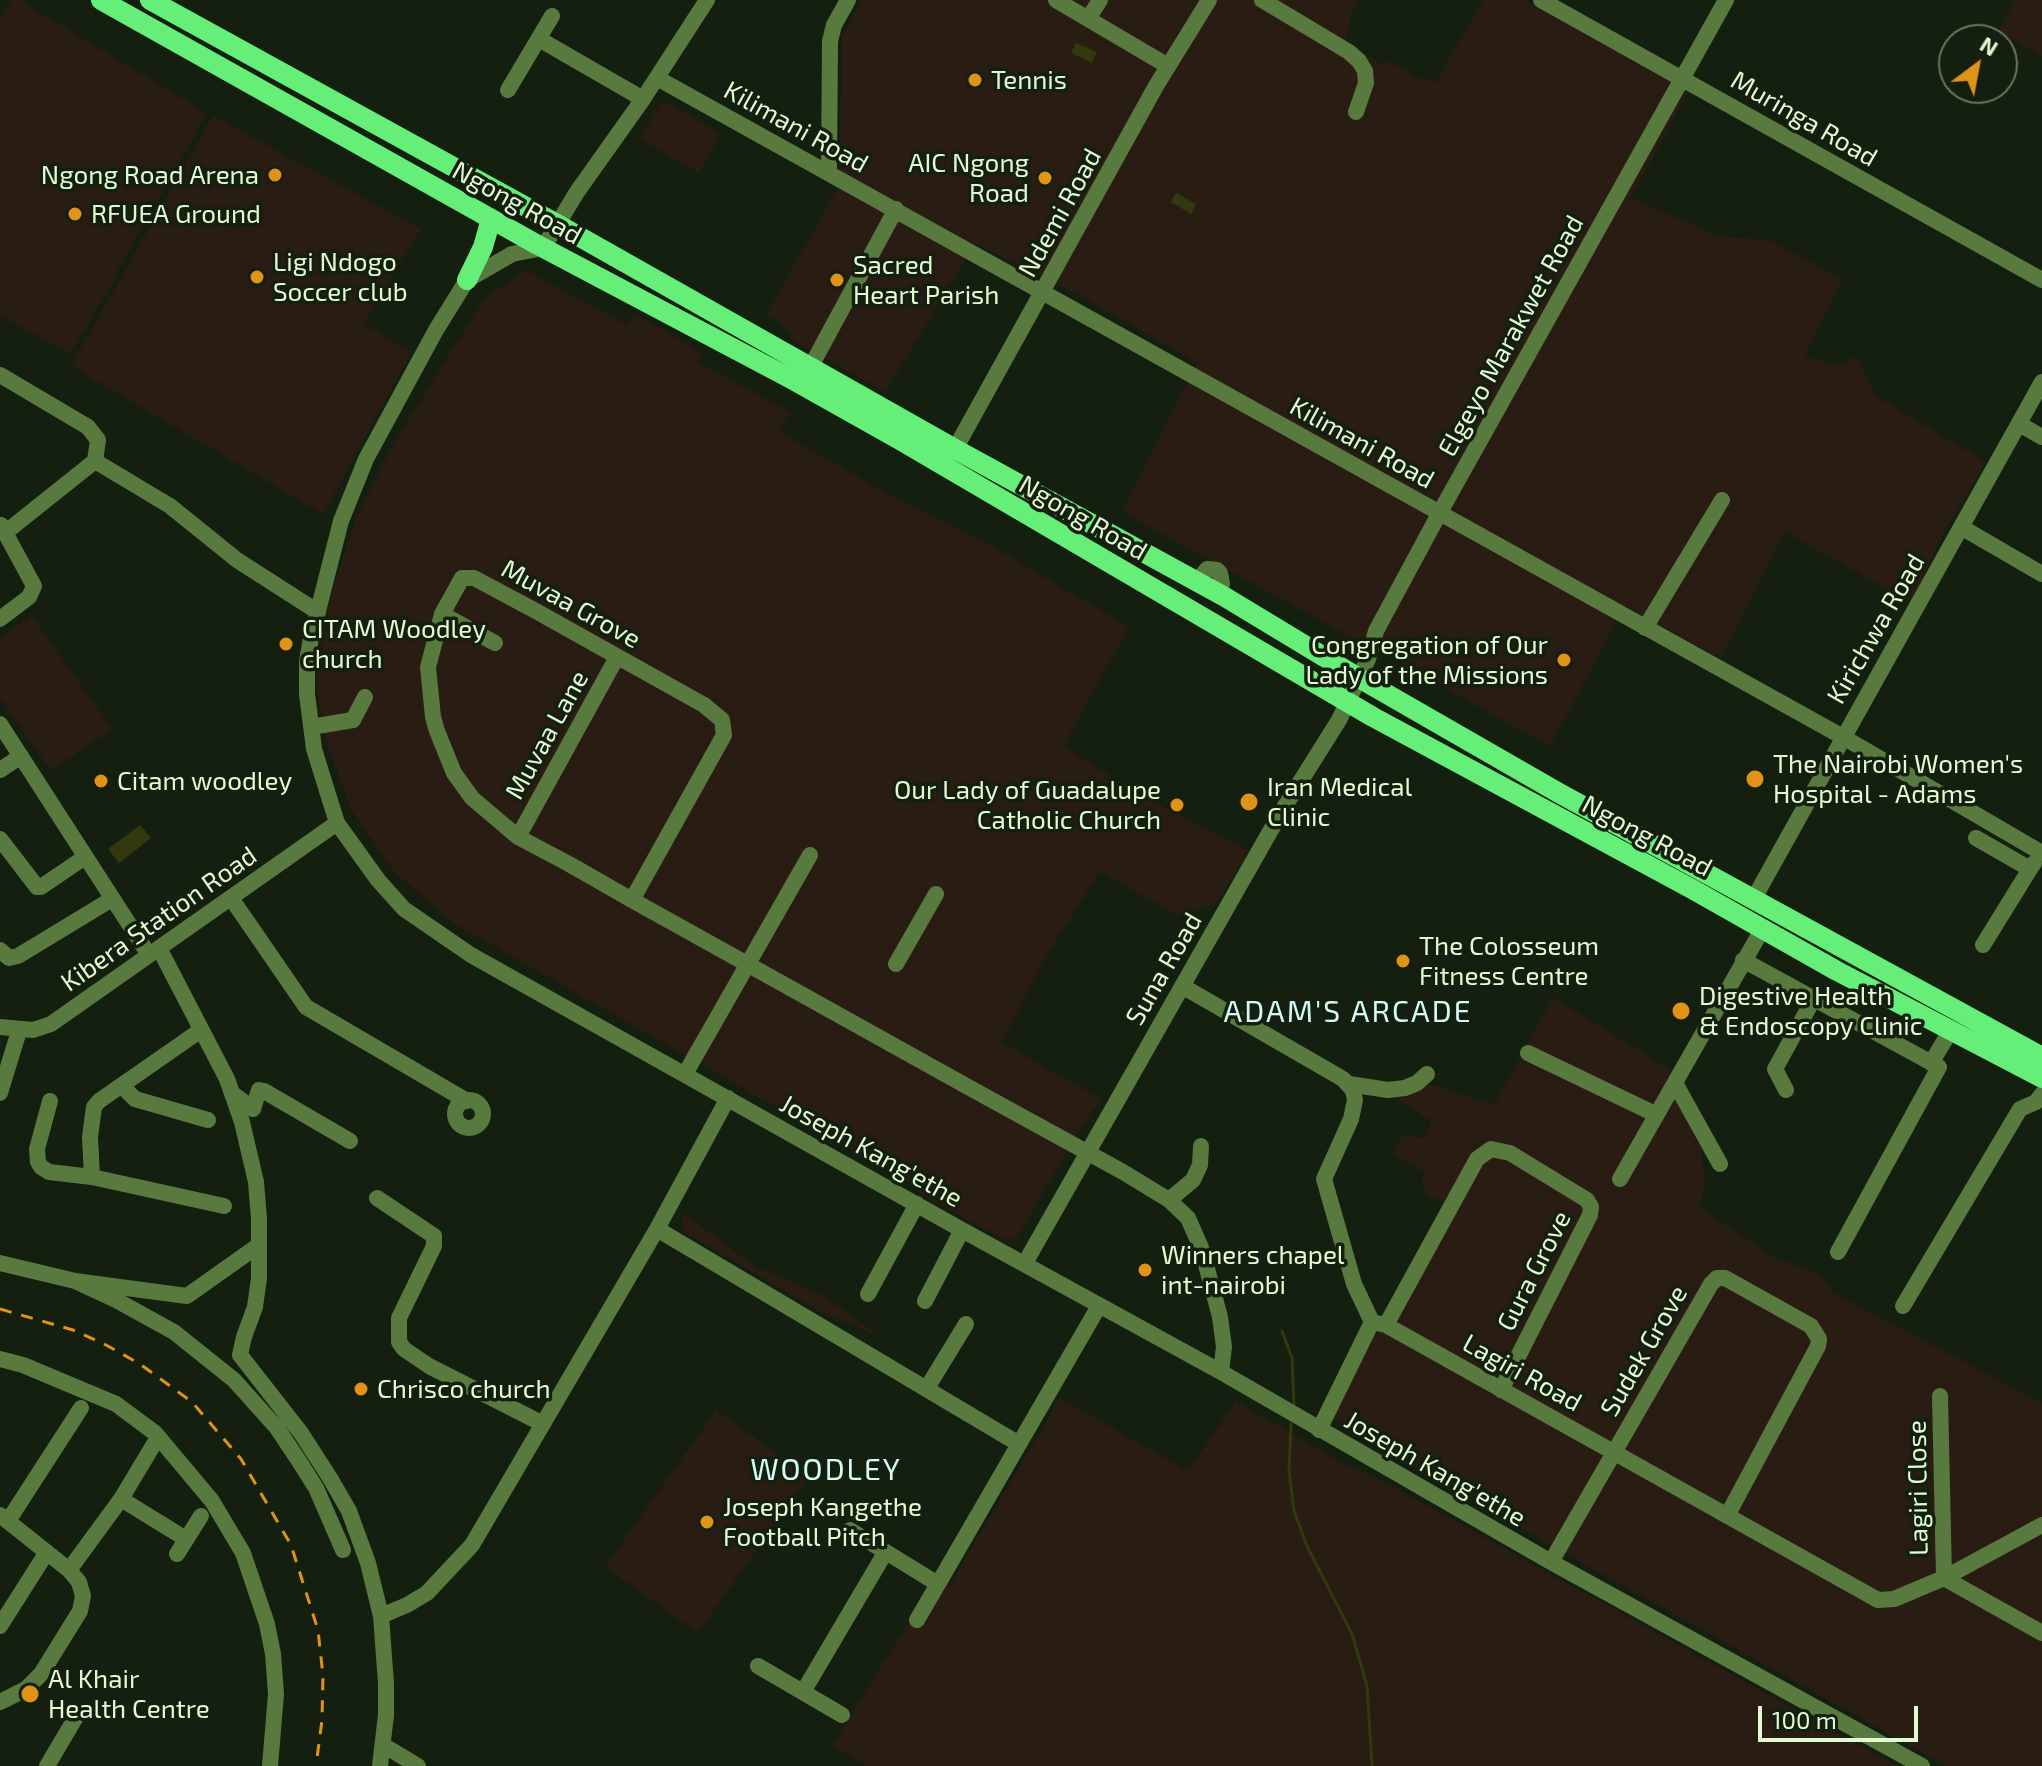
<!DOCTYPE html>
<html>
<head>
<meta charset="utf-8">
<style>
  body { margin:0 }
  #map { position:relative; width:2042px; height:1766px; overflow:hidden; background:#141f0f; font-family:"Exo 2",sans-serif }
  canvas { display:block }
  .north { position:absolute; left:1938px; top:24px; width:80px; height:80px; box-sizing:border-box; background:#141f0f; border:2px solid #66775d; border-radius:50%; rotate:32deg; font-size:22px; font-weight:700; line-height:32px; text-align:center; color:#e1fad2 }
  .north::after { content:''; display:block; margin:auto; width:28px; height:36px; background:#e19318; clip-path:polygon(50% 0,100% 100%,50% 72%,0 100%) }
  .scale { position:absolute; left:1758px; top:1706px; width:160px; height:36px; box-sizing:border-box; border:4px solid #e1fad2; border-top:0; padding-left:10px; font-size:24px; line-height:28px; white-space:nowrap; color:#e1fad2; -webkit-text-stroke:6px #141f0f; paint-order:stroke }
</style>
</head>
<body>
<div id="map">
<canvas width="2042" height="1766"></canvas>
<div class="north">N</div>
<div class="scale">100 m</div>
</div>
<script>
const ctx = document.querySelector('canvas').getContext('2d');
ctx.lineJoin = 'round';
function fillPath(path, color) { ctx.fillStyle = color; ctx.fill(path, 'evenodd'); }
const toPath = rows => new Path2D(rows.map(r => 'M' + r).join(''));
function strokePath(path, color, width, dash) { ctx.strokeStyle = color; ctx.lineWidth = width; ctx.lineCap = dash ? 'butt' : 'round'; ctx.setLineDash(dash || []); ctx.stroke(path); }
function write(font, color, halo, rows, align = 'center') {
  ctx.font = font + ' "Exo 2",sans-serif'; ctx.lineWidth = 7; ctx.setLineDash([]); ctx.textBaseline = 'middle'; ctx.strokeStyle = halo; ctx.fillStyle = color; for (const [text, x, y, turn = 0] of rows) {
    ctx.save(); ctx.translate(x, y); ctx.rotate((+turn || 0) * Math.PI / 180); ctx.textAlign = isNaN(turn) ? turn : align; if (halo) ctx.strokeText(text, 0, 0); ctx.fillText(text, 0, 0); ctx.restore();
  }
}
fillPath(toPath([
  [12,0,19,0,207,113,121,264,112,284,70,354,0,315,0,21],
  [861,0,1360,0,1351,15,1346,42,1381,64,1390,62,1419,78,1435,83,1483,0,1524,0,1689,91,1631,198,1722,237,1769,240,1843,279,1804,356,1839,365,1857,356,1876,396,1986,462,1939,541,1912,603,1785,532,1721,659,1625,606,1550,746,1122,512,1197,363,1081,296,975,243,885,392,795,342,782,324,766,315,839,186,842,36],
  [2016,0,2042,0,2042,57,1998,32],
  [663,100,721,134,699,173,640,139],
  [213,116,421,229,363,324,412,352,323,514,71,366],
  [525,270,627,325,636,314,701,352,699,363,790,412,779,432,899,500,987,543,1129,627,1063,746,1143,796,1249,851,1216,904,1179,916,1100,872,1045,958,1002,1043,1101,1099,1078,1132,1015,1241,1008,1237,1007,1241,963,1218,921,1194,911,1184,455,924,394,872,351,809,325,738,316,681,324,617,356,518,393,445,483,300],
  [32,616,112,729,51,771,0,698,0,638],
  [1553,998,1671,1070,1666,1081,1701,1148,1705,1185,1700,1208,1771,1255,1821,1276,1832,1292,2042,1403,2042,1766,1946,1766,1550,1545,1333,1419,1372,1334,1383,1332,1446,1203,1426,1194,1422,1181,1425,1172,1393,1154,1401,1135,1423,1138,1432,1122,1391,1094,1433,1085,1494,1105],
  [682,1212,756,1267,824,1296,884,1339,819,1311,684,1232],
  [1060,1398,1188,1471,1236,1401,1340,1462,1383,1481,1897,1766,867,1766,832,1746,936,1578,950,1585],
  [716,1410,809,1476,698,1633,605,1567]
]), '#291d13');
fillPath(toPath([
  [1076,43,1097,52,1092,63,1071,53],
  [1176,193,1196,204,1191,214,1171,202],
  [140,825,151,838,119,863,108,849]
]), '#33390e');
strokePath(toPath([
  [1282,1331,1292,1358,1294,1405],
  [1291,1424,1289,1471,1294,1511,1307,1546,1352,1634,1367,1686,1372,1766]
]), '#33390e', 3);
strokePath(toPath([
  [707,0,643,99,577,192,543,248,512,254,467,280,436,330,366,459,341,521,311,638,307,661,307,694,314,749,337,823,378,880,404,909,471,955,962,1230,1221,1372,1551,1562,1922,1766],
  [1056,0,1168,66],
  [1262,0,1349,52,1359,61,1365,71,1366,83,1356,112],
  [1541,0,2042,280],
  [1088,19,1100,0],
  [539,39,643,99],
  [657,78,1843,737,2042,853],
  [508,90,552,16],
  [829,172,830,41,834,25,848,0],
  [810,368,896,209],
  [0,375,88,427,98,440,95,461],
  [2019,424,2042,437],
  [955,449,1156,86,1209,0],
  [1961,527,2042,574],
  [6,532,95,461,170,506,237,560,318,612],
  [1197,581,1207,569,1217,570,1220,573,1222,584,1217,592],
  [442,614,495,643],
  [0,619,29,597,34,586,1,525],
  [1645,628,1722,500],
  [0,724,149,955],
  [311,727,353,720,365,697],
  [0,770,21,756],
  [518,837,617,657],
  [1976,838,2030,869,2034,863],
  [0,839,37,887,41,887,85,857],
  [231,898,306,1007,467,1101],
  [632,900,724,735,722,720,704,705,534,610,474,578,462,578,442,614,428,667,433,717,437,731,454,773,472,798,518,837,569,864,632,900,970,1088,1123,1172,1169,1200,1188,1218,1202,1250,1220,1317,1224,1347,1221,1372],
  [1753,900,2042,382],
  [1983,945,2030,869],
  [159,948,227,1079,242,1122,256,1182,259,1219,259,1278,255,1307,244,1337,240,1355,301,1433,330,1478,349,1511,368,1563,381,1616,386,1683,386,1715,380,1766],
  [0,950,9,958,18,956,112,899],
  [1743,960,1939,1067,1838,1252],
  [896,964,936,894],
  [1182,986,1343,1079,1353,1090,1355,1100,1351,1119,1324,1179,1354,1284,1372,1322,1386,1325,1878,1600,1894,1599,1944,1578,2042,1633],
  [0,1027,33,1030,51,1024,337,823],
  [1528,1053,1655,1114],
  [1931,1063,1951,1030],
  [685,1074,810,855],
  [1675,1083,1720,1164],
  [1349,1084,1388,1090,1405,1088,1417,1083,1427,1074],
  [122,1086,135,1099,208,1120],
  [1786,1090,1775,1069,1813,1000],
  [0,1093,19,1031],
  [233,1094,253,1109,259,1090,264,1091,350,1141],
  '455 1114a14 14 0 1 1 28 0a14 14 0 1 1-28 0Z',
  [50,1101,37,1149,38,1162,41,1167,49,1172,92,1177,224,1206],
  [92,1177,90,1137,94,1107,99,1101,201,1030],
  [1620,1179,1763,928],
  [377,1198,434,1236,434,1246,399,1318,399,1342,404,1349,429,1366,543,1424],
  [1169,1200,1193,1180,1200,1165,1201,1146],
  [657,1229,1019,1444],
  [0,1263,75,1281,187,1296,259,1245],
  [1025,1263,1280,814,1339,720,1368,659,1376,631,1439,514,1726,0],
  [75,1281,116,1300,174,1332,234,1380,277,1428,299,1461,316,1488,343,1550],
  [868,1294,917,1204],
  [925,1301,962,1230],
  [1903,1306,2020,1109,2036,1102,2042,1094],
  [1386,1325,1477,1159,1491,1149,1510,1153,1587,1200,1591,1207,1590,1215,1501,1390],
  [0,1359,23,1365,116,1404,155,1433,212,1501,243,1553,267,1624,273,1654,276,1694,270,1766],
  [927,1388,966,1324],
  [1940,1396,1944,1578,2042,1525],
  [1319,1430,1372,1322],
  [121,1499,186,1539],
  [0,1515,69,1570,79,1582,83,1596,80,1611,41,1674,26,1689,0,1702],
  [8,1521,81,1408],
  [850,1530,938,1584,1099,1306],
  [177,1554,201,1516],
  [1551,1562,1711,1284,1717,1278,1725,1278,1811,1326,1819,1339,1818,1346,1727,1516],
  [69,1570,121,1499,154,1444],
  [381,1616,407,1605,427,1593,472,1545,657,1229,728,1098],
  [917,1620,938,1584],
  [0,1626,47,1552],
  [758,1666,842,1715],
  [803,1692,885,1553],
  [383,1745,418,1766],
  [47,1766,76,1717]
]), '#597a3f', 16);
strokePath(toPath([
  [101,0,536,244,795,381,900,440,1373,717,1692,889,1837,971,2042,1078],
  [150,0,557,224,955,449,1225,597,1359,678,1559,793,2042,1057],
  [467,280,483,247,491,219]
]), '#65ef78', 20);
strokePath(toPath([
  [0,1309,73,1330,106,1345,140,1364,192,1402,241,1459,291,1545,318,1630,323,1676,322,1720,316,1766]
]), '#e19318', 3, [12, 10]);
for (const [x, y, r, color] of [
  [975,80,8,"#e19318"],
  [275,175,8,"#e19318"],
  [1045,178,8,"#e19318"],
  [75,214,8,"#e19318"],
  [257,277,8,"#e19318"],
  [837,280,8,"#e19318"],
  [286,644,8,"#e19318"],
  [1564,660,8,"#e19318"],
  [1755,779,10,"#e19318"],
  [101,781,8,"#e19318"],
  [1249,802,10,"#e19318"],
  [1177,805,8,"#e19318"],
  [1403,961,8,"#e19318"],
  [1681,1011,10,"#e19318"],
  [1145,1270,8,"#e19318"],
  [361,1389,8,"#e19318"],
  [707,1522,8,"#e19318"],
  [30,1694,10,"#e19318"]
]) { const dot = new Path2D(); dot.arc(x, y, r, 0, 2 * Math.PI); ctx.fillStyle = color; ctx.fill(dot); strokePath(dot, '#141f0f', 3); }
write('26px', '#e1fad2', '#141f0f', [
  ["Tennis",991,80],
  ["AIC Ngong",1029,163,"right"],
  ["Road",1029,193,"right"],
  ["Ngong Road Arena",259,175,"right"],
  ["RFUEA Ground",91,214],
  ["Ligi Ndogo",273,262],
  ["Soccer club",273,292],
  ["Sacred",853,265],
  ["Heart Parish",853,295],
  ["CITAM Woodley",302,629],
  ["church",302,659],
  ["Congregation of Our",1548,645,"right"],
  ["Lady of the Missions",1548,675,"right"],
  ["The Nairobi Women's",1773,764],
  ["Hospital - Adams",1773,794],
  ["Citam woodley",117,781],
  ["Iran Medical",1267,787],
  ["Clinic",1267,817],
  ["Our Lady of Guadalupe",1161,790,"right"],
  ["Catholic Church",1161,820,"right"],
  ["The Colosseum",1419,946],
  ["Fitness Centre",1419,976],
  ["Digestive Health",1699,996],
  ["& Endoscopy Clinic",1699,1026],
  ["Winners chapel",1161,1255],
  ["int-nairobi",1161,1285],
  ["Chrisco church",377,1389],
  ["Joseph Kangethe",723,1507],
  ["Football Pitch",723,1537],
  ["Al Khair",48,1679],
  ["Health Centre",48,1709]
], 'left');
write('26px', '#e1fad2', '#141f0f', [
  ["Muringa Road",1804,119,30],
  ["Kilimani Road",796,127,29],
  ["Ngong Road",517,203,29],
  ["Ndemi Road",1060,213,-61],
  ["Elgeyo Marakwet Road",1511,336,-61],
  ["Kilimani Road",1362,443,29],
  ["Ngong Road",1083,518,30],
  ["Muvaa Grove",571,604,29],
  ["Kirichwa Road",1876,629,-60],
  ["Muvaa Lane",547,735,-61],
  ["Ngong Road",1647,836,28],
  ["Kibera Station Road",159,919,-35],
  ["Suna Road",1164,969,-60],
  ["Joseph Kang'ethe",871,1151,29],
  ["Gura Grove",1534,1271,-63],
  ["Sudek Grove",1644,1351,-60],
  ["Lagiri Road",1522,1373,29],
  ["Joseph Kang'ethe",1435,1469,30],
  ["Lagiri Close",1918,1488,-91]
]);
ctx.letterSpacing = '2px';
write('30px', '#d4faf6', '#141f0f', [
  ["ADAM'S ARCADE",1348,1012],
  ["WOODLEY",826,1470]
]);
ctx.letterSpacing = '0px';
</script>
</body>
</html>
